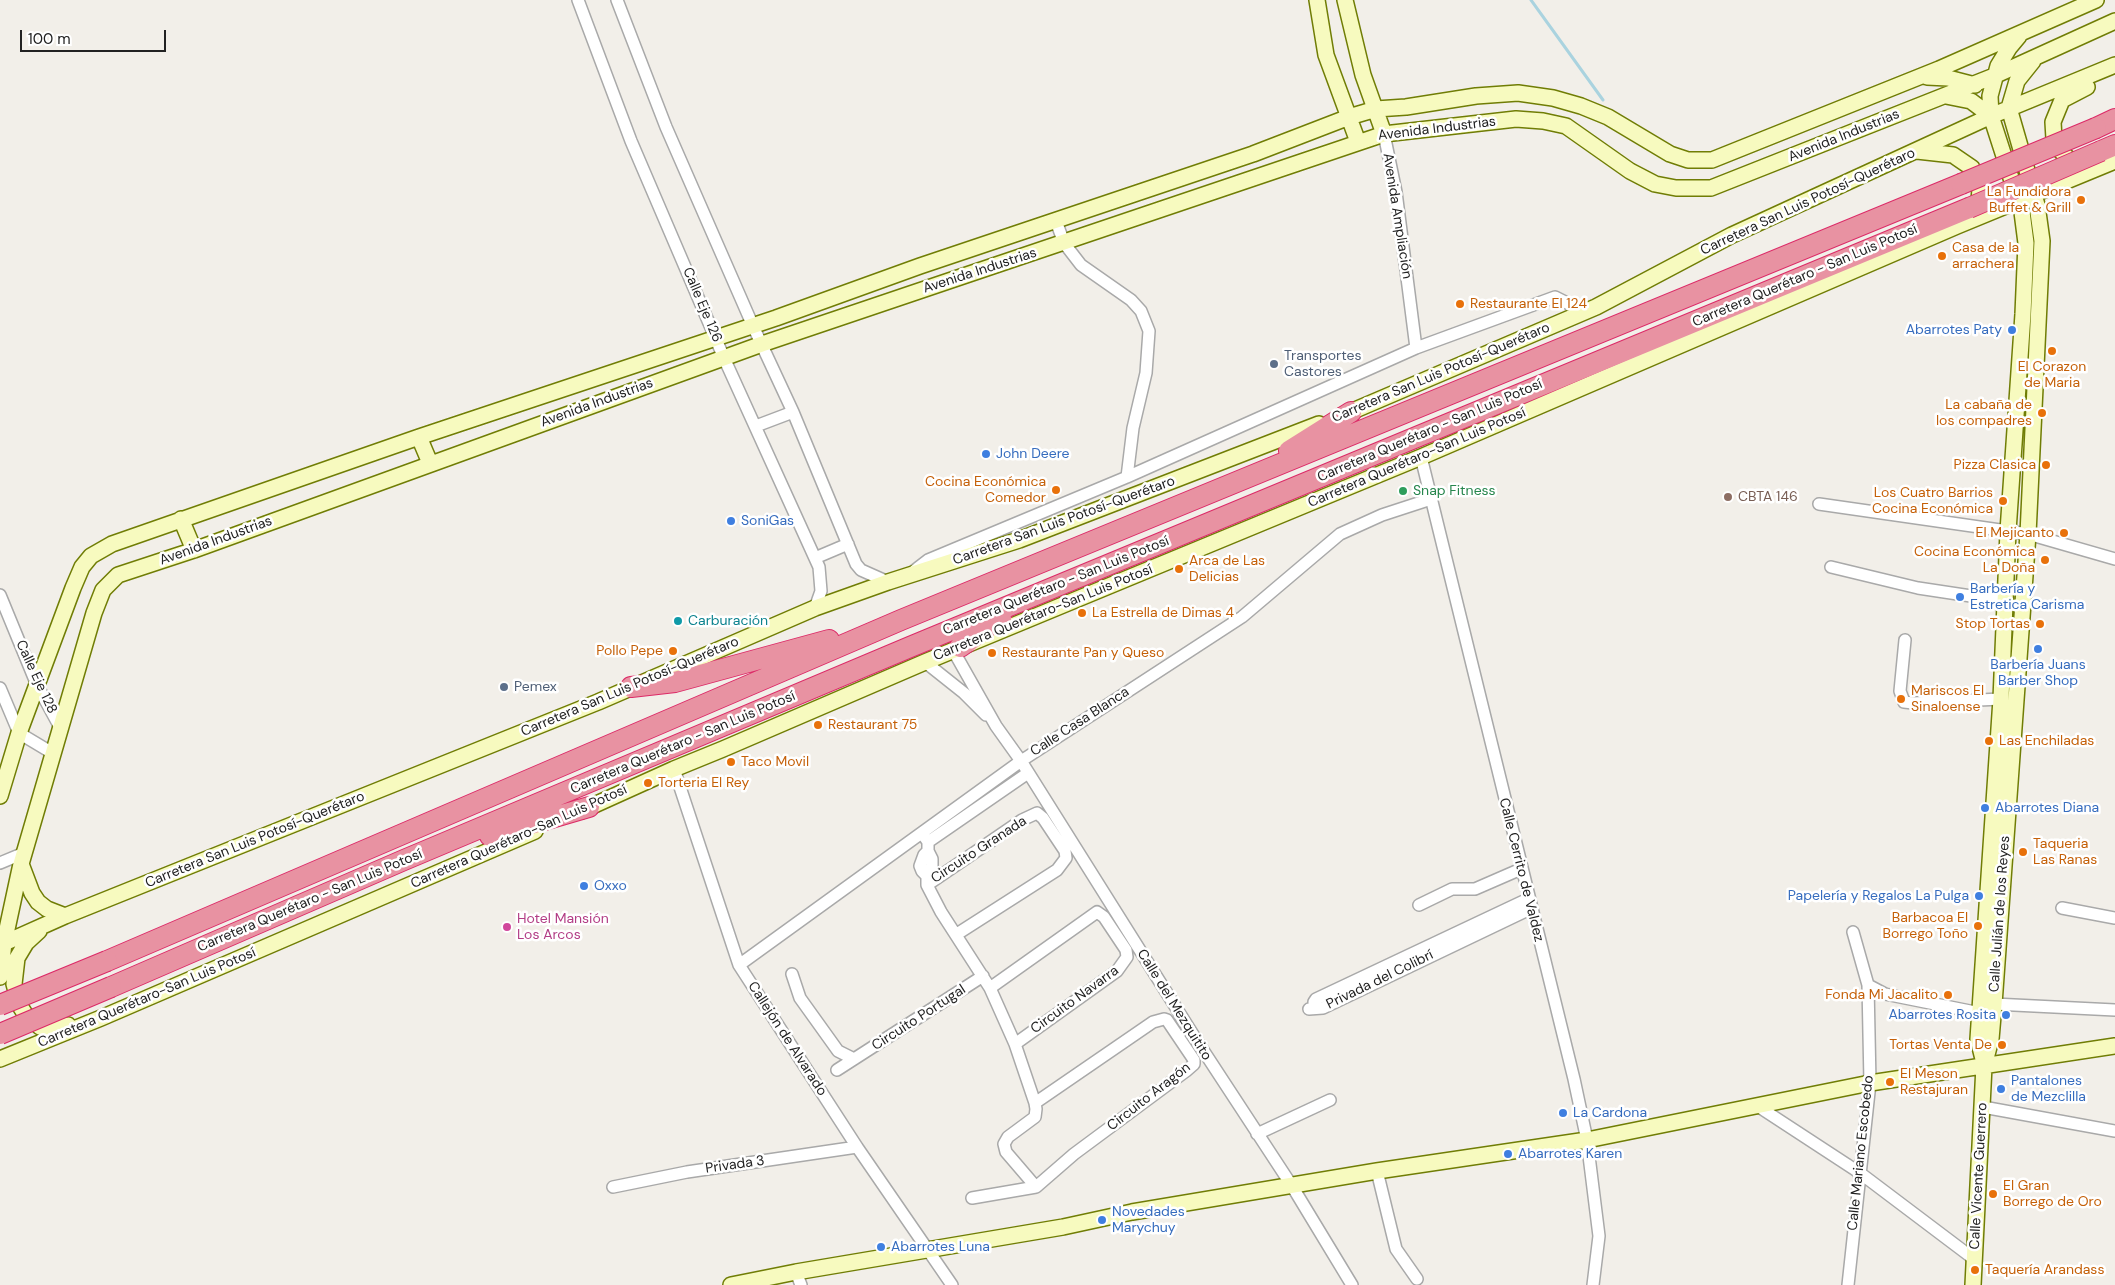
<!DOCTYPE html>
<html>
<head>
<meta charset="utf-8">
<style>
  body { margin:0 }
  #map { position:relative; width:2115px; height:1285px; overflow:hidden; background:#f2efe9; font-family:"DM Sans",sans-serif }
  canvas { display:block }
  .scale { position:absolute; left:20px; top:30px; width:146px; height:22px; box-sizing:border-box; border:2px solid #222; border-top:0; padding-left:6px; font-size:15px; line-height:18px; white-space:nowrap; color:#222; -webkit-text-stroke:4px #fff; paint-order:stroke }
</style>
</head>
<body>
<div id="map">
<canvas width="2115" height="1285"></canvas>
<div class="scale">100 m</div>
</div>
<script>
const ctx = document.querySelector('canvas').getContext('2d');
ctx.lineJoin = 'round';
const toPath = rows => new Path2D(rows.map(r => 'M' + r).join(''));
function strokePath(path, color, width, dash) { ctx.strokeStyle = color; ctx.lineWidth = width; ctx.lineCap = dash ? 'butt' : 'round'; ctx.setLineDash(dash || []); ctx.stroke(path); }
function write(font, color, halo, rows, align = 'center') {
  ctx.font = font + ' "DM Sans",sans-serif'; ctx.lineWidth = 5; ctx.setLineDash([]); ctx.textBaseline = 'middle'; ctx.strokeStyle = halo; ctx.fillStyle = color; for (const [text, x, y, turn = 0] of rows) {
    ctx.save(); ctx.translate(x, y); ctx.rotate((+turn || 0) * Math.PI / 180); ctx.textAlign = isNaN(turn) ? turn : align; if (halo) ctx.strokeText(text, 0, 0); ctx.fillText(text, 0, 0); ctx.restore();
  }
}
strokePath(toPath([
  [1531,0,1603,100]
]), '#aad3df', 3);
const street = toPath([
  [578,0,631,141,724,358,819,567,821,591,815,608],
  [617,0,666,127,753,326,793,412,856,564,861,570,888,582],
  [1384,134,1396,192,1416,348],
  [1056,221,1064,243,1081,265,1131,300,1141,311,1149,331,1146,373,1133,428,1127,477],
  [756,426,793,412],
  [1421,457,1574,1079,1587,1140,1599,1236,1593,1285],
  [1819,504,2028,534,2115,559],
  [815,558,848,544],
  [1831,567,1918,588,2004,601],
  [915,570,928,560,1127,477,1416,348,1555,297,1585,312],
  [0,595,37,685,61,729],
  [1905,640,1900,691,1904,702,1913,703,2001,699],
  [953,650,996,726,1021,761,1197,1041,1292,1186,1352,1285],
  [925,662,964,693,986,715],
  [0,688,19,733,54,754],
  [674,769,739,965,857,1147,952,1285],
  [922,833,928,842,928,851,932,859,932,866,927,876,927,885,941,912,990,988,1015,1044,1035,1103,1036,1109,1035,1117,1008,1137,1004,1144,1006,1152,1036,1187],
  [928,842,1028,773],
  [0,863,24,853],
  [927,876,922,871,920,866,924,855,928,851],
  [927,885,1022,820,1037,813,1043,818,1065,851,1066,858,1057,870,957,934],
  [1419,905,1452,889,1475,889,1521,869],
  [2062,908,2115,918],
  [739,965,1021,761,1242,617,1340,534,1382,515,1431,499],
  [792,974,800,998,838,1051,854,1059],
  [1868,985,1885,994,1980,1013],
  [990,988,1097,912,1104,917,1126,950,1127,957,1117,971,1015,1044],
  [1994,1004,2115,1010],
  [1315,1007,1314,1002,1316,999,1528,899],
  [1309,1009,1323,1008,1530,909],
  [837,1070,983,976],
  [1756,1105,1860,1173,1974,1259],
  [1983,1107,2115,1131],
  [1257,1134,1330,1100],
  [1377,1171,1396,1249,1417,1279],
  [613,1187,687,1172,857,1147],
  [972,1198,1036,1187,1074,1154,1186,1071,1194,1064,1194,1060,1167,1020,1164,1019,1153,1022,1035,1103],
  [796,1272,801,1285],
  [1848,1285,1870,1083,1868,985,1853,932]
]);
const secondary = toPath([
  [1317,0,1326,55,1358,142],
  [1345,0,1363,75,1384,134],
  [1927,77,1948,78,1975,85],
  [1946,96,1971,101,1991,116],
  [1917,151,1953,155,1972,168,1980,188,1979,202,1975,210],
  [2081,167,2073,164,2059,149,2054,139,2053,122,2062,100,2087,87],
  [1341,416,1596,307,1732,235,1991,116,2115,65],
  [419,437,430,463],
  [181,519,194,550],
  [0,796,19,733,73,588,82,567,91,556,112,544,419,437,776,318,920,266,1253,154,1349,117,1376,109,1406,107,1476,96,1518,93,1553,98,1581,106,1608,117,1670,154,1688,160,1712,160,1939,69,2096,0],
  [581,811,674,769,723,749,925,662,1421,457,1957,226,2115,161],
  [21,864,32,893,38,902,47,909,65,916],
  [39,931,26,943,17,958,14,984,20,1006,25,1014,40,1027,52,1028,68,1025],
  [0,945,65,916,598,702,815,608,888,582,1019,540,1319,424],
  [0,977,4,943,21,864,94,613,103,590,118,575,194,550,762,344,1384,134,1516,119,1543,121,1566,126,1630,171,1655,184,1676,188,1711,188,1994,76,2115,21],
  [0,1059,101,1018,535,831],
  [1984,1063,1978,1039,2001,699,2008,531,2023,314,2026,243,2022,212,1991,116,1990,96,1998,66,2009,48,2019,36],
  [731,1285,796,1272,1063,1227,1132,1212,1377,1171,1587,1140,1870,1083,2115,1046],
  [1973,1285,1984,1066,1991,1039,1994,1004,2028,534,2042,241,2037,205,2009,108,2017,81,2033,61]
]);
const highway = toPath([
  [2096,128,2115,119],
  [2101,151,2115,145],
  [1289,451,1351,412],
  [960,647,1001,618],
  [631,687,675,682,829,640],
  [490,836,589,807],
  [107,961,901,620,1961,184],
  [111,987,404,860,910,647,1969,208]
]);
strokePath(street, '#a9a9a9', 14);
strokePath(secondary, '#707d05', 18);
strokePath(highway, '#dc2a67', 22);
strokePath(street, '#fff', 11);
strokePath(secondary, '#f7fabf', 15);
strokePath(highway, '#e892a2', 20);
const highwayBridge = toPath([
  [1961,184,2096,128],
  [1969,208,2101,151],
  [0,1005,107,961],
  [0,1034,111,987]
]);
strokePath(highwayBridge, '#dc2a67', 22, []);
strokePath(highwayBridge, '#e892a2', 20);
for (const [x, y, r, color] of [
  [2081,200,5,"#e8710a"],
  [1942,256,5,"#e8710a"],
  [1460,304,5,"#e8710a"],
  [2012,330,5,"#3f7fe0"],
  [2052,351,5,"#e8710a"],
  [1274,364,5,"#5c6f8a"],
  [2042,413,5,"#e8710a"],
  [986,454,5,"#3f7fe0"],
  [2046,465,5,"#e8710a"],
  [1056,490,5,"#e8710a"],
  [1403,491,5,"#2e9e5b"],
  [1728,497,5,"#8d6e63"],
  [2003,501,5,"#e8710a"],
  [731,521,5,"#3f7fe0"],
  [2064,533,5,"#e8710a"],
  [2045,560,5,"#e8710a"],
  [1179,569,5,"#e8710a"],
  [1960,597,5,"#3f7fe0"],
  [1082,613,5,"#e8710a"],
  [678,621,5,"#0f9aa8"],
  [2040,624,5,"#e8710a"],
  [2038,649,5,"#3f7fe0"],
  [673,651,5,"#e8710a"],
  [992,653,5,"#e8710a"],
  [504,687,5,"#5c6f8a"],
  [1901,699,5,"#e8710a"],
  [818,725,5,"#e8710a"],
  [1989,741,5,"#e8710a"],
  [731,762,5,"#e8710a"],
  [648,783,5,"#e8710a"],
  [1985,808,5,"#3f7fe0"],
  [2023,852,5,"#e8710a"],
  [584,886,5,"#3f7fe0"],
  [1979,896,5,"#3f7fe0"],
  [1978,926,5,"#e8710a"],
  [507,927,5,"#d1479c"],
  [1948,995,5,"#e8710a"],
  [2006,1015,5,"#3f7fe0"],
  [2002,1045,5,"#e8710a"],
  [1890,1082,5,"#e8710a"],
  [2001,1089,5,"#3f7fe0"],
  [1563,1113,5,"#3f7fe0"],
  [1508,1154,5,"#3f7fe0"],
  [1993,1194,5,"#e8710a"],
  [1102,1220,5,"#3f7fe0"],
  [881,1247,5,"#3f7fe0"],
  [1975,1270,5,"#e8710a"]
]) { const dot = new Path2D(); dot.arc(x, y, r, 0, 2 * Math.PI); ctx.fillStyle = color; ctx.fill(dot); strokePath(dot, '#fff', 2); }
write('14px', '#222', '#fff', [
  ["Avenida Industrias",1437,129,-7],
  ["Avenida Industrias",1844,136,-22],
  ["Carretera San Luis Potosí-Querétaro",1808,202,-25],
  ["Avenida Ampliación",1397,216,81],
  ["Avenida Industrias",980,271,-18],
  ["Carretera Querétaro - San Luis Potosí",1805,276,-23],
  ["Calle Eje 126",702,305,67],
  ["Carretera San Luis Potosí-Querétaro",1441,373,-23],
  ["Avenida Industrias",597,403,-20],
  ["Carretera Querétaro - San Luis Potosí",1430,431,-23],
  ["Carretera Querétaro-San Luis Potosí",1417,458,-23],
  ["Carretera San Luis Potosí-Querétaro",1064,521,-20],
  ["Avenida Industrias",216,541,-20],
  ["Carretera Querétaro - San Luis Potosí",1056,586,-22],
  ["Carretera Querétaro-San Luis Potosí",1043,613,-22],
  ["Calle Eje 128",36,677,65],
  ["Carretera San Luis Potosí-Querétaro",630,687,-23],
  ["Calle Casa Blanca",1080,722,-33],
  ["Carretera Querétaro - San Luis Potosí",683,743,-23],
  ["Carretera Querétaro-San Luis Potosí",519,837,-24],
  ["Carretera San Luis Potosí-Querétaro",255,840,-22],
  ["Circuito Granada",979,850,-33],
  ["Calle Cerrito de Valdez",1521,870,76],
  ["Carretera Querétaro - San Luis Potosí",310,901,-23],
  ["Calle Julián de los Reyes",2000,914,-86],
  ["Privada del Colibrí",1380,980,-26],
  ["Carretera Querétaro-San Luis Potosí",147,998,-23],
  ["Circuito Navarra",1075,1000,-36],
  ["Calle del Mezquitito",1174,1005,58],
  ["Circuito Portugal",919,1018,-33],
  ["Callejón de Alvarado",787,1039,57],
  ["Circuito Aragón",1149,1097,-38],
  ["Calle Mariano Escobedo",1861,1153,-84],
  ["Privada 3",735,1165,-8],
  ["Calle Vicente Guerrero",1979,1176,-87]
]);
write('14px', '#c56008', '#fff', [
  ["La Fundidora",2071,192,"right"],
  ["Buffet & Grill",2071,208,"right"],
  ["Casa de la",1952,248],
  ["arrachera",1952,264],
  ["Restaurante El 124",1470,304],
  ["El Corazon",2052,367,"center"],
  ["de Maria",2052,383,"center"],
  ["La cabaña de",2032,405,"right"],
  ["los compadres",2032,421,"right"],
  ["Pizza Clasica",2036,465,"right"],
  ["Cocina Económica",1046,482,"right"],
  ["Comedor",1046,498,"right"],
  ["Los Cuatro Barrios",1993,493,"right"],
  ["Cocina Económica",1993,509,"right"],
  ["El Mejicanto",2054,533,"right"],
  ["Cocina Económica",2035,552,"right"],
  ["La Doña",2035,568,"right"],
  ["Arca de Las",1189,561],
  ["Delicias",1189,577],
  ["La Estrella de Dimas 4",1092,613],
  ["Stop Tortas",2030,624,"right"],
  ["Pollo Pepe",663,651,"right"],
  ["Restaurante Pan y Queso",1002,653],
  ["Mariscos El",1911,691],
  ["Sinaloense",1911,707],
  ["Restaurant 75",828,725],
  ["Las Enchiladas",1999,741],
  ["Taco Movil",741,762],
  ["Torteria El Rey",658,783],
  ["Taqueria",2033,844],
  ["Las Ranas",2033,860],
  ["Barbacoa El",1968,918,"right"],
  ["Borrego Toño",1968,934,"right"],
  ["Fonda Mi Jacalito",1938,995,"right"],
  ["Tortas Venta De",1992,1045,"right"],
  ["El Meson",1900,1074],
  ["Restajuran",1900,1090],
  ["El Gran",2003,1186],
  ["Borrego de Oro",2003,1202],
  ["Taquería Arandass",1985,1270]
], 'left');
write('14px', '#366cbe', '#fff', [
  ["Abarrotes Paty",2002,330,"right"],
  ["John Deere",996,454],
  ["SoniGas",741,521],
  ["Barbería y",1970,589],
  ["Estretica Carisma",1970,605],
  ["Barbería Juans",2038,665,"center"],
  ["Barber Shop",2038,681,"center"],
  ["Abarrotes Diana",1995,808],
  ["Oxxo",594,886],
  ["Papelería y Regalos La Pulga",1969,896,"right"],
  ["Abarrotes Rosita",1996,1015,"right"],
  ["Pantalones",2011,1081],
  ["de Mezclilla",2011,1097],
  ["La Cardona",1573,1113],
  ["Abarrotes Karen",1518,1154],
  ["Novedades",1112,1212],
  ["Marychuy",1112,1228],
  ["Abarrotes Luna",891,1247]
], 'left');
write('14px', '#4e5e75', '#fff', [
  ["Transportes",1284,356],
  ["Castores",1284,372],
  ["Pemex",514,687]
], 'left');
write('14px', '#27864d', '#fff', [
  ["Snap Fitness",1413,491]
], 'left');
write('14px', '#785e54', '#fff', [
  ["CBTA 146",1738,497]
], 'left');
write('14px', '#0d838f', '#fff', [
  ["Carburación",688,621]
], 'left');
write('14px', '#b23c85', '#fff', [
  ["Hotel Mansión",517,919],
  ["Los Arcos",517,935]
], 'left');
</script>
</body>
</html>
